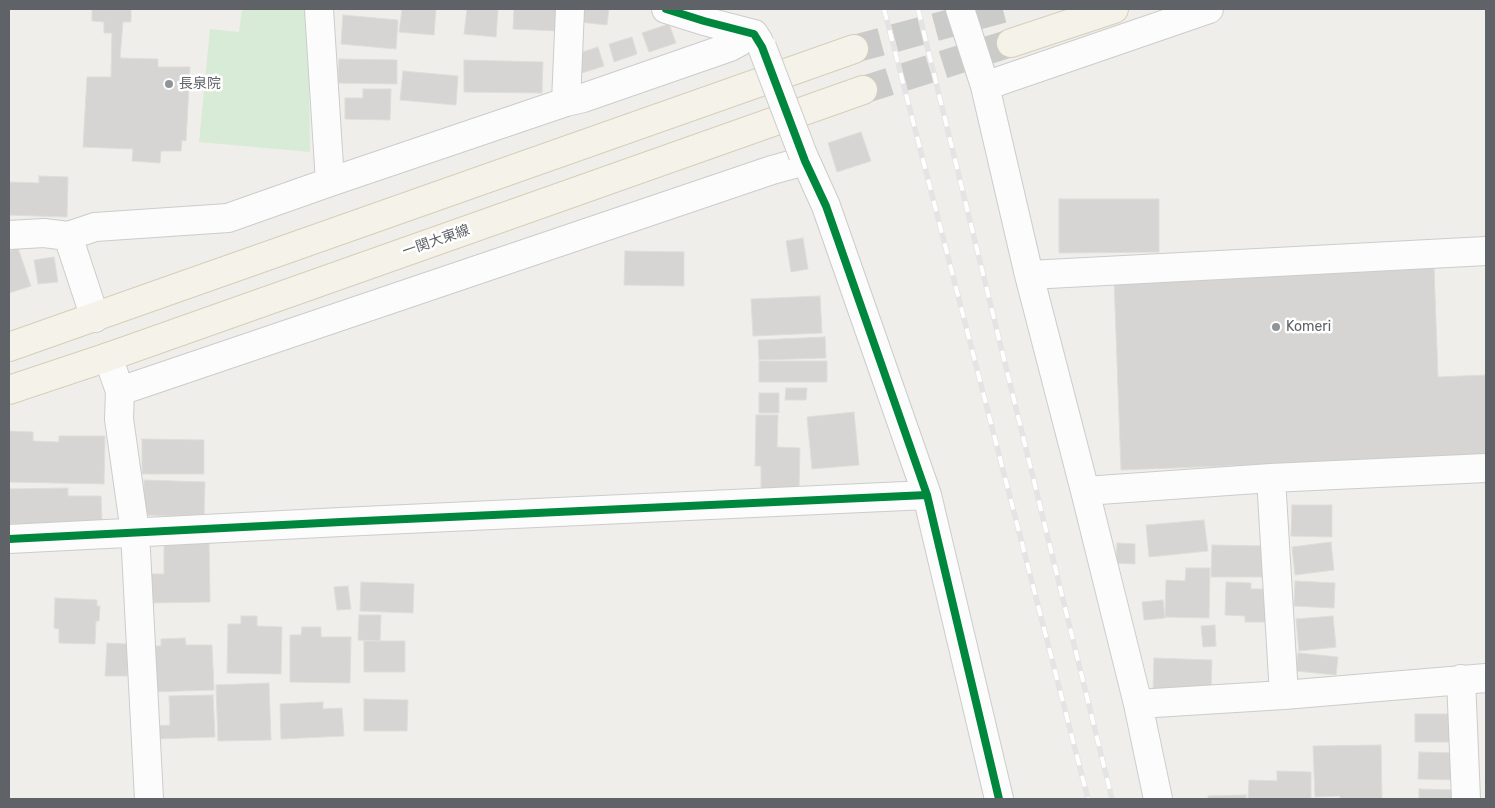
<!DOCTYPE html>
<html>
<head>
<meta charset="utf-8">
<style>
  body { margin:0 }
  #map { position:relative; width:1495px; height:808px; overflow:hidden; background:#efeeea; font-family:Rubik,sans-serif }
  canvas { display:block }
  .frame { position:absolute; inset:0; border:10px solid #5f6368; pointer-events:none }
</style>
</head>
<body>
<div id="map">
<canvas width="1495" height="808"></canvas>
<div class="frame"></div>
</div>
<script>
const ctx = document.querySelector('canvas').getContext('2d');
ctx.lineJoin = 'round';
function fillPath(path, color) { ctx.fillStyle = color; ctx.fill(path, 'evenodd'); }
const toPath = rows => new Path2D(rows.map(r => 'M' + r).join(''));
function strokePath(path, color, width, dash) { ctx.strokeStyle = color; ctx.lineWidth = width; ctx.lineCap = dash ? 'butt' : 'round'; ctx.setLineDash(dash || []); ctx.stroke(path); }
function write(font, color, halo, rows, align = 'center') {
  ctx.font = font + ' Rubik,"Noto Sans JP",sans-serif'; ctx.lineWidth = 5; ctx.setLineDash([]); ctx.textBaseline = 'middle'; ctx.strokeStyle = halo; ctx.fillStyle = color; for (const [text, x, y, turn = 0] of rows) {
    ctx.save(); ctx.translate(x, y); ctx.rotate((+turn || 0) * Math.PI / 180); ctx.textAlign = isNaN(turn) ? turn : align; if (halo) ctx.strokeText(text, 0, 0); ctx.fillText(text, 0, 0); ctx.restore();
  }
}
fillPath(toPath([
  [242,9,308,9,310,152,199,142,210,29,239,32]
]), '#d8ebd6');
const building = toPath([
  [92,9,131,9,131,22,123,22,120,58,158,59,158,67,190,67,186,141,182,140,181,151,161,151,160,163,132,161,133,149,83,147,87,77,111,77,112,33,104,33,104,22,92,21,92,9],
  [402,9,436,9,434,35,399,32,402,9],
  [467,9,498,9,496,37,464,34,467,9],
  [514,9,558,9,557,31,513,29,514,9],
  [571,9,609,9,607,25,570,21,571,9],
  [343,15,398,20,396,49,341,44,343,15],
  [669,24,676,43,649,52,642,33,669,24],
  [632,37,637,54,614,62,609,44,632,37],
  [598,47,604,66,582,73,576,54,598,47],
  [339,59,397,60,397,84,338,83,339,59],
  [464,60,543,62,542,93,464,92,464,60],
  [403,71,458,76,456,105,400,100,403,71],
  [363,89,391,89,390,120,345,119,345,98,363,98,363,89],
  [861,132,871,161,837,172,828,143,861,132],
  [39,176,68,177,67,217,9,215,9,182,39,183,39,176],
  [1059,199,1159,199,1159,252,1059,253,1059,199],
  [803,238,808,269,791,272,786,241,803,238],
  [18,248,31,286,9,293,9,251,18,248],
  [625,251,684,252,684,286,624,285,625,251],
  [54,257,58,282,38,284,34,260,54,257],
  [1434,267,1438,377,1486,375,1486,456,1121,470,1114,279,1434,267],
  [820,296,822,333,753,336,751,299,820,296],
  [825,337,826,358,759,360,758,340,825,337],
  [759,361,827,361,827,382,759,382,759,361],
  [786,388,807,388,806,400,785,400,786,388],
  [759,393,779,393,779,413,759,413,759,393],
  [854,412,859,465,812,469,807,417,854,412],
  [756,415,778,415,777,447,800,448,799,489,761,488,761,466,755,466,756,415],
  [9,431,33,432,33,441,59,442,59,436,105,436,104,484,9,482,9,431],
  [142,439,204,440,204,474,142,474,142,439],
  [144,480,205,482,204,517,144,515,144,480],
  [68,488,68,496,101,496,102,523,9,524,9,489,68,488],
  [1292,505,1332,505,1332,537,1291,536,1292,505],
  [1204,520,1208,551,1149,557,1146,525,1204,520],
  [209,539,210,602,149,603,148,574,164,574,164,540,209,539],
  [1331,542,1334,570,1295,575,1292,547,1331,542],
  [1117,543,1135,544,1135,564,1116,563,1117,543],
  [1212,545,1268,546,1267,577,1211,577,1212,545],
  [1186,568,1210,568,1209,618,1165,617,1166,580,1185,581,1186,568],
  [1295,581,1335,583,1334,608,1294,606,1295,581],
  [361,582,414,584,413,613,360,611,361,582],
  [1226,582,1251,583,1251,589,1274,589,1273,622,1245,622,1245,616,1225,615,1226,582],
  [348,586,351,609,337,610,334,587,348,586],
  [55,598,97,600,97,606,100,606,99,621,96,621,95,644,59,643,59,629,54,628,55,598],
  [1163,600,1165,618,1144,620,1142,602,1163,600],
  [359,615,381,615,380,641,358,640,359,615],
  [241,616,257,616,257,626,282,627,281,674,227,673,228,624,241,624,241,616],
  [1333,616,1336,647,1299,651,1296,619,1333,616],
  [1215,625,1216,646,1203,647,1201,626,1215,625],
  [302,627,321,627,321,637,351,637,350,683,290,682,290,635,301,635,302,627],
  [185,638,186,645,212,645,214,690,151,692,150,646,161,646,161,639,185,638],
  [364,641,405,641,405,672,364,672,364,641],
  [107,643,128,644,127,676,105,676,107,643],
  [1298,653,1338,657,1336,675,1296,671,1298,653],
  [1154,658,1212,660,1211,692,1153,691,1154,658],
  [269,683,271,740,218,741,216,685,269,683],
  [213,695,215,737,155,739,155,726,170,725,169,696,213,695],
  [364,699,408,700,407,731,364,731,364,699],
  [323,702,323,709,342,708,344,736,281,739,280,704,323,702],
  [1415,714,1454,714,1453,742,1415,742,1415,714],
  [1381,745,1382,799,1340,799,1340,796,1315,797,1313,746,1381,745],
  [1419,752,1457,753,1457,780,1418,779,1419,752],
  [1277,771,1311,772,1311,799,1248,799,1249,780,1277,781,1277,771],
  [1419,789,1458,790,1458,799,1419,799,1419,789],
  [1246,795,1246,799,1208,799,1208,796,1246,795]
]);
fillPath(building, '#d6d5d3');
strokePath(building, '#deddd9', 1);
strokePath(toPath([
  [854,49,1003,9],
  [863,90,1011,43]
]), '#cbcbca', 28, [28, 14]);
const minor = toPath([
  [319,9,330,182],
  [666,9,704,21,754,34,759,42],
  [960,9,985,86,1029,275,1085,491,1138,704,1158,799],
  [985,86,1209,9],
  [566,102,570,9],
  [803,155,826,206,927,495,999,799],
  [9,235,44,233,68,236,95,227,228,218,330,182,566,102,583,98,730,47,754,34],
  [68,236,95,318],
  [1029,275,1486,251],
  [108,357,120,391,119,419,135,532,149,799],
  [120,391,772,170,805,161],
  [1271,478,1284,695],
  [1085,491,1271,478,1486,468],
  [9,539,341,522,927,495],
  [1461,679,1466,799],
  [1138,704,1284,695,1486,678]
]);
const major = toPath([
  [1011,43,1114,9],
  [9,347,854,49],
  [9,390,108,357,863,90]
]);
strokePath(minor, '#cbcccc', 30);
strokePath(major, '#d7ceb8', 30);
strokePath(minor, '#fdfcfc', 28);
strokePath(major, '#f4f2e9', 28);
const rail = toPath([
  [884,9,1088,799],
  [918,9,1112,799]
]);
strokePath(rail, '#e4e4e4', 5.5);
strokePath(rail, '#fff', 4, [11]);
const minorBridge = toPath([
  [762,47,803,155]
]);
strokePath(minorBridge, '#cbcccc', 30, []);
strokePath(minorBridge, '#fdfcfc', 28);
strokePath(toPath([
  [666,9,704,21,754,34,762,47,805,161,826,206,927,495,999,799],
  [9,539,341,522,927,495]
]), '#00873e', 8);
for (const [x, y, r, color] of [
  [169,84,5,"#919496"],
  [1276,327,5,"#919496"]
]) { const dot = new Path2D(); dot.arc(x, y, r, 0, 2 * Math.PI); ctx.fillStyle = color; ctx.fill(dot); strokePath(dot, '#fff', 2); }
write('14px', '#5f6368', '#fff', [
  ["長泉院",179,84],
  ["Komeri",1286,327]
], 'left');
write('14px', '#5f6368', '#fff', [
  ["一関大東線",436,241,-19]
]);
</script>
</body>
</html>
